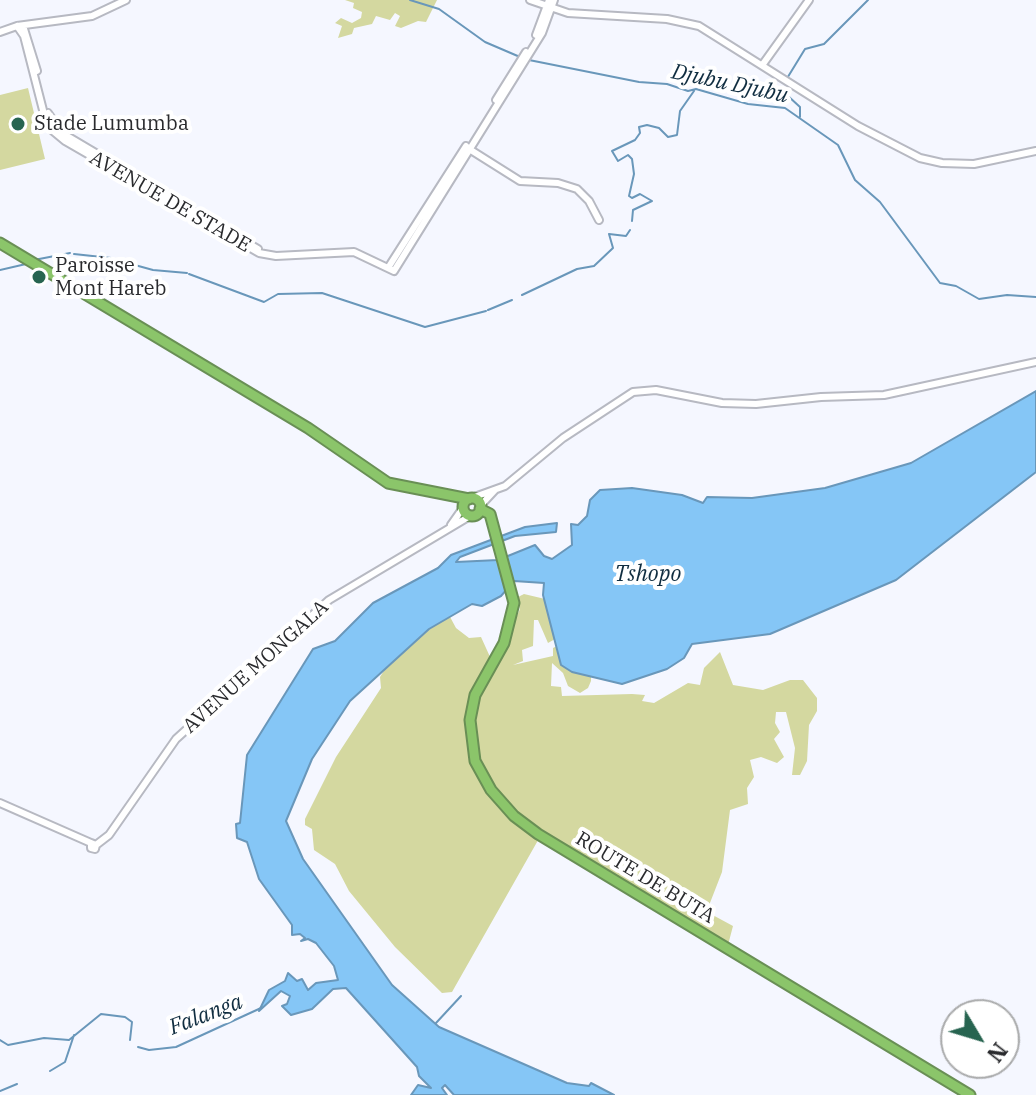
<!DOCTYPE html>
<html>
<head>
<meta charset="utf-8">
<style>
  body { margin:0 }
  #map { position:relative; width:1036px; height:1095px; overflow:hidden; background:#f5f7ff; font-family:"IBM Plex Serif",serif }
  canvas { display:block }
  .north { position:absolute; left:940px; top:999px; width:80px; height:80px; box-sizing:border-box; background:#fff; border:2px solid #a9aaab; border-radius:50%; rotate:128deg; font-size:22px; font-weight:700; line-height:32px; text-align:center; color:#292a2d }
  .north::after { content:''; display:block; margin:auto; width:28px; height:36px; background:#276450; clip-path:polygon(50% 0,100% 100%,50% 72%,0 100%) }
</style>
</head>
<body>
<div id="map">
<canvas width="1036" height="1095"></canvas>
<div class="north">N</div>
</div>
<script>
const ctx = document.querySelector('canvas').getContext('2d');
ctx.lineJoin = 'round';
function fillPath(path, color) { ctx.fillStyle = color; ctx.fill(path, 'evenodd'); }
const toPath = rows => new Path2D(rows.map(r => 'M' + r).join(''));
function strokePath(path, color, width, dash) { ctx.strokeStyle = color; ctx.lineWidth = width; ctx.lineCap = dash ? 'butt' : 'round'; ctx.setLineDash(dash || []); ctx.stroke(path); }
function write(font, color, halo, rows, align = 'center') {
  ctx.font = font + ' "IBM Plex Serif",serif'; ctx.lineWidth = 8; ctx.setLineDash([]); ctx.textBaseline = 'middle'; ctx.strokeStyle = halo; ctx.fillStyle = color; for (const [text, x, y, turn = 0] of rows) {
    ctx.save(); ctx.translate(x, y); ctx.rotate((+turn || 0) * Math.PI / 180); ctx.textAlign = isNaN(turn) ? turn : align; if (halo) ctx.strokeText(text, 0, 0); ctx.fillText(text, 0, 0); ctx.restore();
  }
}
fillPath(toPath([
  [345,0,437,0,426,22,418,21,401,28,395,26,400,16,395,13,390,20,376,16,372,24,354,28,352,34,338,38,342,26,335,23,341,18,352,23,361,18,362,12,353,8,354,3],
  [28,88,45,159,0,170,0,95],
  [524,594,545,599,555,639,548,643,538,620,534,620,533,646,522,650,523,661,513,665,553,656,553,648,557,646,561,665,591,677,591,681,588,688,580,693,568,686,563,673,552,663,551,686,561,687,562,696,632,694,645,695,642,701,654,703,688,683,700,685,704,668,720,652,733,685,763,690,790,680,803,680,817,698,817,711,809,725,807,761,800,775,792,775,795,748,786,712,776,712,775,723,780,732,774,739,784,757,777,763,761,757,750,760,754,777,747,788,748,804,730,810,722,872,708,908,709,913,733,926,728,945,541,835,452,992,442,993,395,947,349,891,335,864,314,850,312,829,305,825,305,819,336,757,381,688,380,677,392,658,431,625,449,615,456,628,469,638,481,637,491,659,500,655,520,609,518,597]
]), '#d4d8a0');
const water = toPath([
  [1036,391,1036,472,896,580,770,634,692,644,684,658,667,669,622,684,572,672,561,665,543,595,544,583,514,581,501,596,482,606,472,604,429,629,350,701,312,759,286,821,303,859,392,985,439,1027,567,1083,589,1086,591,1083,614,1095,454,1095,445,1085,442,1088,447,1095,411,1095,418,1085,431,1088,419,1076,417,1067,346,988,333,989,312,1009,291,1015,282,1006,287,1004,290,996,281,991,259,1011,269,990,285,981,288,973,297,981,302,979,308,990,316,983,338,980,334,966,316,943,308,939,301,941,305,938,300,934,292,935,292,925,259,879,247,842,237,838,236,824,240,823,247,755,313,649,335,641,373,603,438,568,451,555,525,527,557,523,556,532,515,536,460,557,456,562,498,560,535,545,544,556,552,559,572,545,571,524,578,525,587,516,590,500,600,490,632,488,682,495,703,503,707,497,752,498,825,488,911,463,1036,391]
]);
fillPath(water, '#85c6f6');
strokePath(water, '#6997ba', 2);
strokePath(toPath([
  [410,0,439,9,485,42,520,57],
  [529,60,639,82,667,84,688,91,696,89,748,104,785,108,838,145,855,180,880,202,940,283,956,286,979,299,1007,295,1036,297],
  [786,80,805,49,824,44,868,0],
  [788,86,788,96,800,107,800,117],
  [632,221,633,210,652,201,640,194,632,198,629,196,634,174,632,159,628,155,618,161,612,151,635,140,640,133,639,127,647,125,659,128,668,137,677,135,680,111,694,91],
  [74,254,111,258],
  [113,259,153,270,187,273],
  [34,260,70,253],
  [0,270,26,264],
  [189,274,264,302,278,294,322,293,425,327,486,311],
  [522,295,577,269,594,266,613,248,609,234,626,236,630,230],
  [488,310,512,300],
  [436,1023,461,996],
  [0,1040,8,1045,44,1038,69,1040,101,1014,125,1017,132,1022,130,1040],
  [138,1047,149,1050,176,1047,261,1008],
  [50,1071,65,1062,74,1035],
  [0,1091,17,1084]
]), '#6997ba', 2);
const secondary = toPath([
  [530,0,568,13,667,19,699,26,858,126,920,158,942,163,974,164,1036,151],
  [17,26,24,36,45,118,53,131,65,141,259,253,276,256,354,252,394,271,542,33,554,0],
  [17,26,92,16,126,0],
  [24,29,37,71],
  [0,32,17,26],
  [536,35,549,0],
  [763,64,809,0],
  [496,100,526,52],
  [48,113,62,133,192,210],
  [466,147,520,181,558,183,577,189,589,201,599,220],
  [226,230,258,249],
  [388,268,466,146],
  [469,499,505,486,563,438,633,392,656,390,722,403,756,404,821,397,884,395,1036,362],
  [480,506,495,490],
  [451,525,463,508],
  [0,803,91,843],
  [91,843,96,845,95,849,91,848,91,843],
  [96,845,109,835,176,739,329,600,470,516]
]);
const highway = toPath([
  [0,243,308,428,388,483,469,499],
  '463 507a9 9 0 1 1 18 0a9 9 0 1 1-18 0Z',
  [480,509,490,514,514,603,504,643,475,695,470,720,475,761,491,790,514,816,538,834,970,1095]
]);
strokePath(secondary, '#b7b9c2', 10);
strokePath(highway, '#698f55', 13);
strokePath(secondary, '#fff', 6);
strokePath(highway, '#8bc56a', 9);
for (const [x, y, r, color] of [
  [18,124,8,"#276450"],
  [39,277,8,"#276450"]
]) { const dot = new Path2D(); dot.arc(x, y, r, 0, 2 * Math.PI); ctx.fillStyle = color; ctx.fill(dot); strokePath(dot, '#fff', 3); }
write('20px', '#292a2d', '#fff', [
  ["Stade Lumumba",34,124],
  ["Paroisse",55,266],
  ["Mont Hareb",55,289]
], 'left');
write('20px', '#292a2d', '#fff', [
  ["AVENUE DE STADE",170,202,30],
  ["AVENUE MONGALA",256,667,-42],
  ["ROUTE DE BUTA",645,878,31]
]);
write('italic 22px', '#102d40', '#fff', [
  ["Djubu Djubu",730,84,12],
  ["Tshopo",648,575],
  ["Falanga",206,1015,-21]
]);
</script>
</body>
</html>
